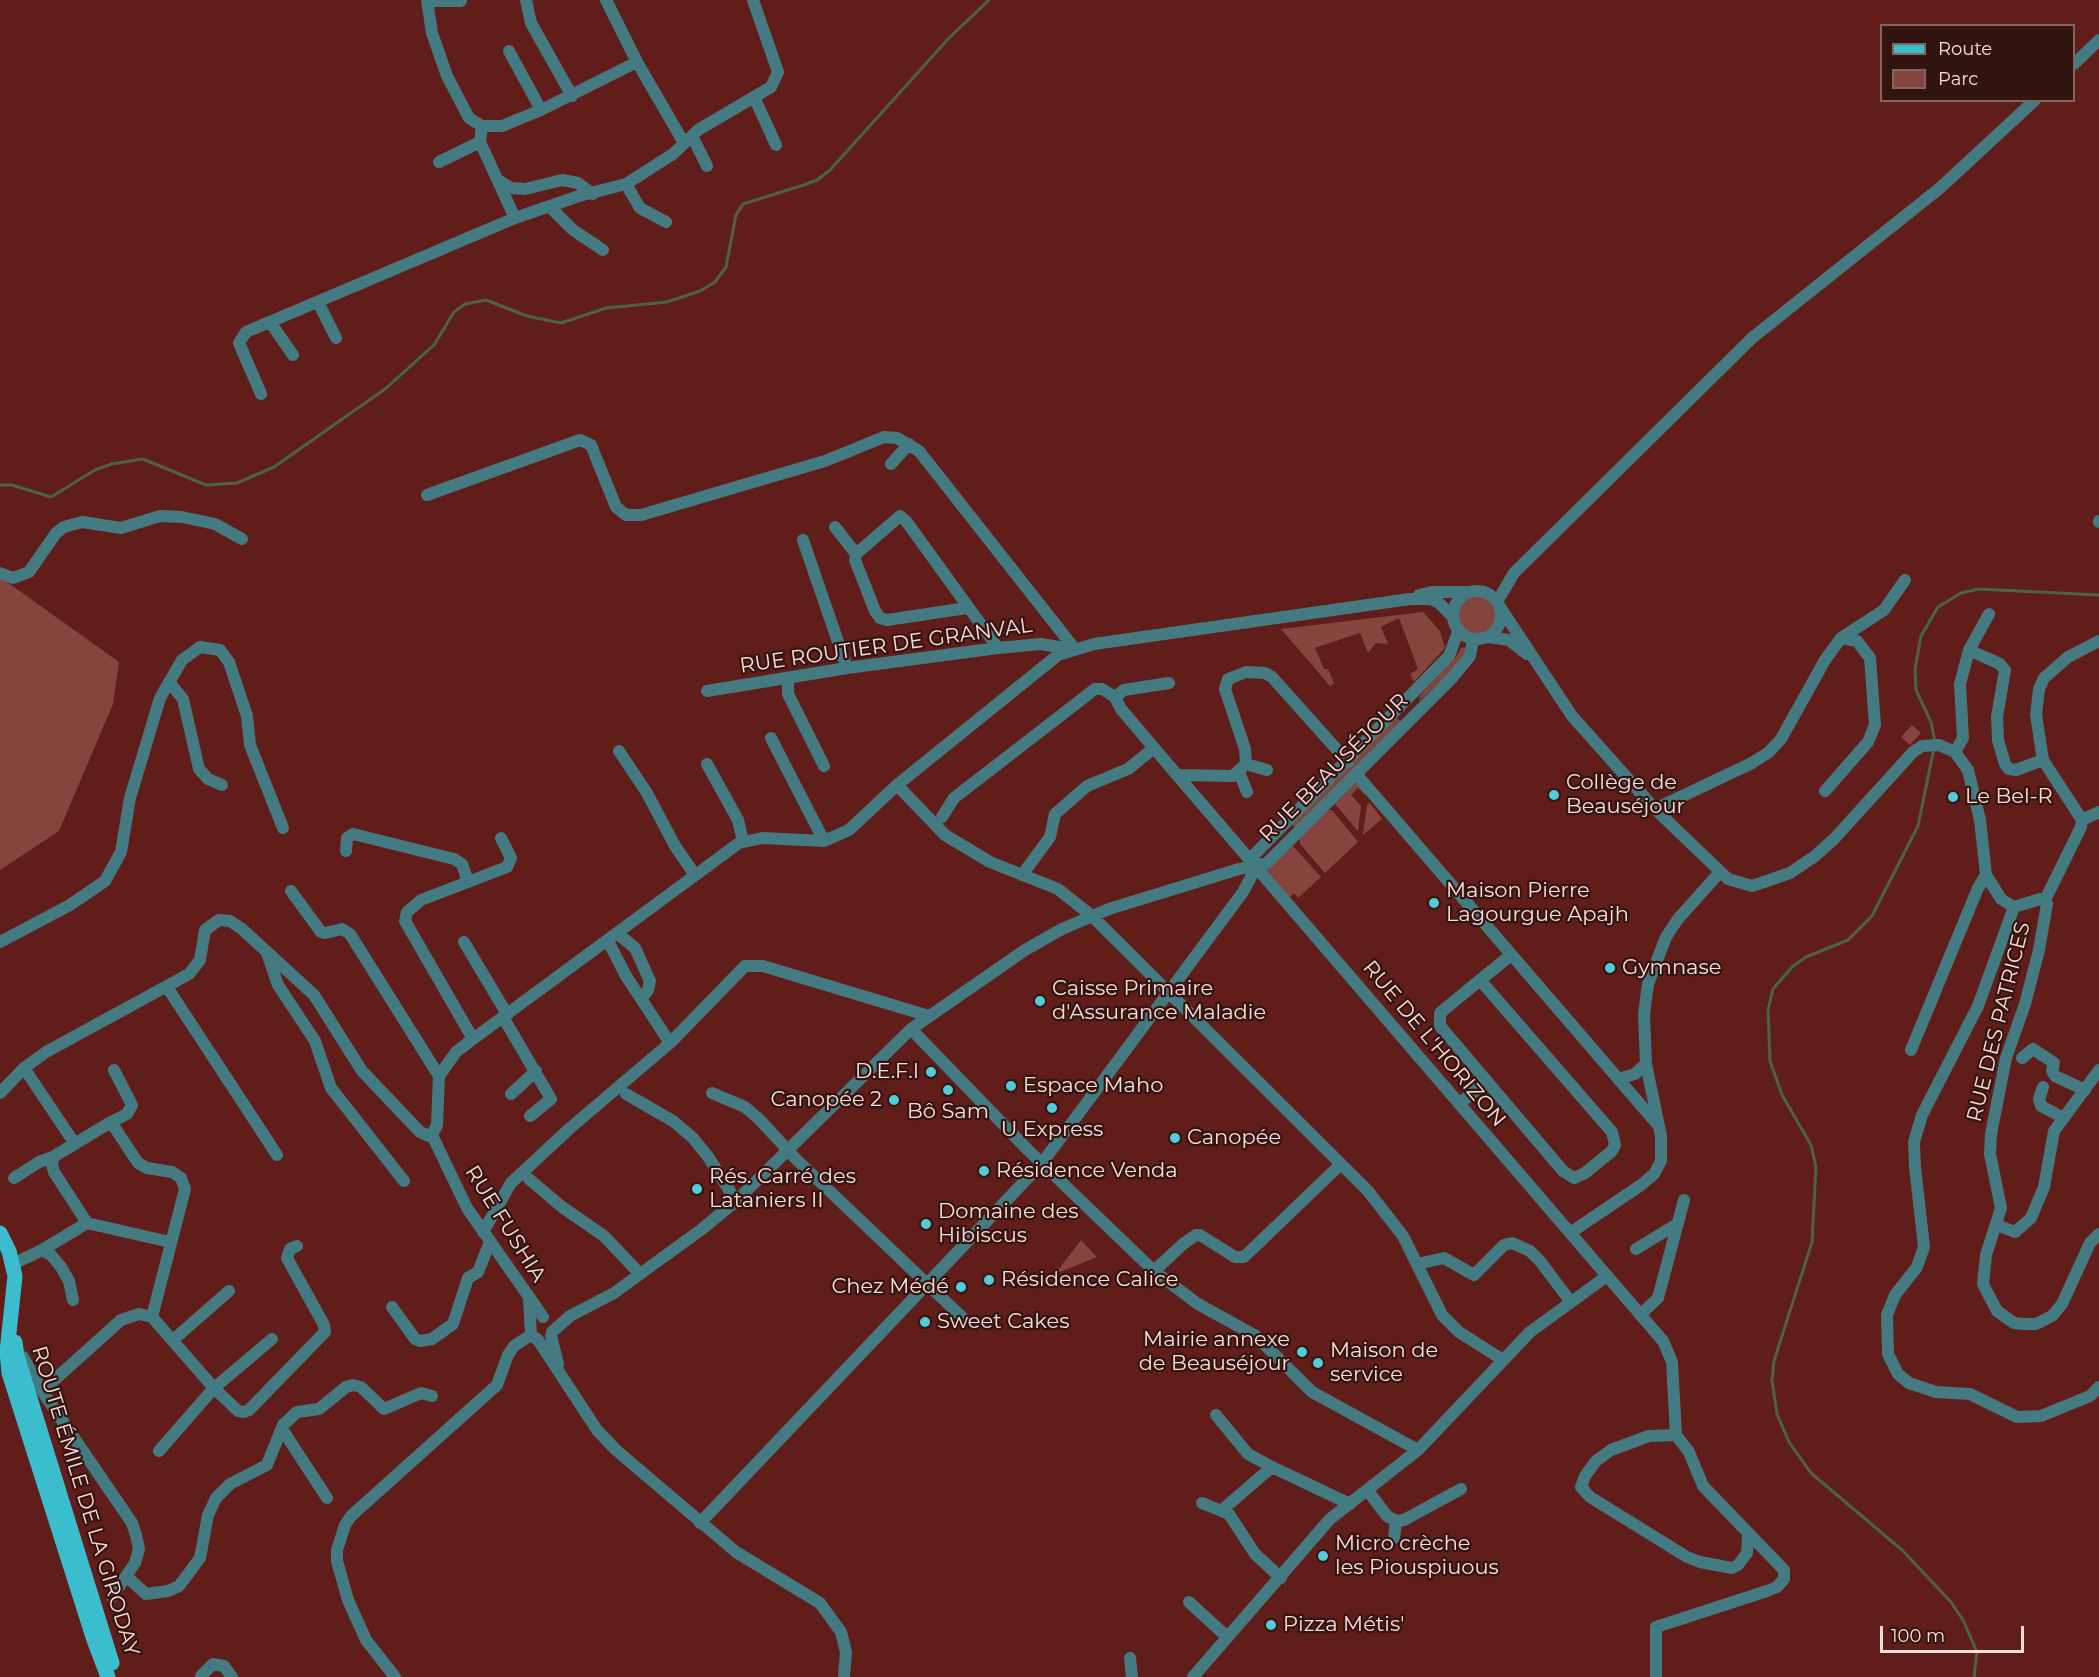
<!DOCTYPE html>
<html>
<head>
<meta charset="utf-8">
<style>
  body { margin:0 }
  #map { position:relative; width:2099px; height:1677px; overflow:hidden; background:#601d19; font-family:Montserrat,sans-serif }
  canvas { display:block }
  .legend { position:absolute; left:1880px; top:24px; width:195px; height:78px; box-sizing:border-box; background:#321411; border:2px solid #846460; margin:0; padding:8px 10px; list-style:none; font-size:18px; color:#ffdcd7 }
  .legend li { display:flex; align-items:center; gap:12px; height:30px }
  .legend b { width:30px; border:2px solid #846460 }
  .scale { position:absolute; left:1880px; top:1626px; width:144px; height:27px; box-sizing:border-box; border:3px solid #ffdcd7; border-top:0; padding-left:8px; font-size:18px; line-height:21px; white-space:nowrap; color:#ffdcd7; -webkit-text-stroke:4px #321411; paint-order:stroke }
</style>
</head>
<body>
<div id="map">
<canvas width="2099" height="1677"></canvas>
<ul class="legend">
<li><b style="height:8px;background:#3abecd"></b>Route</li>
<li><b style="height:16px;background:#84453f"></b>Parc</li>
</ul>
<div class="scale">100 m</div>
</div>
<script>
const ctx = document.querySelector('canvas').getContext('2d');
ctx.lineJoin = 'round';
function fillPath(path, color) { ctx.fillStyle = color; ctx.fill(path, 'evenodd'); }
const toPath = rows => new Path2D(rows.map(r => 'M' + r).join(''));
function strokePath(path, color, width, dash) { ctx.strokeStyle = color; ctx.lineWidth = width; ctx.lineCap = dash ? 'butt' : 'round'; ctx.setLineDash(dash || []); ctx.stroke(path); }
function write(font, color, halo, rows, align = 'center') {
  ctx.font = font + ' Montserrat,sans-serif'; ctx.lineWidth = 4.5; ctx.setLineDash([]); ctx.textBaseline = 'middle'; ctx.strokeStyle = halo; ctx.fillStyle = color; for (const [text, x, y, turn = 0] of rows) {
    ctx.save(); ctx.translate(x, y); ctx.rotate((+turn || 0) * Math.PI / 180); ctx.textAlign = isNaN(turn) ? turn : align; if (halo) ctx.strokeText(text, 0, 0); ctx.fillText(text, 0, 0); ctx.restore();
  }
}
fillPath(toPath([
  [0,577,119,662,113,704,59,831,0,870],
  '1458 615a19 19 0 1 1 38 0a19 19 0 1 1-38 0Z',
  [1423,612,1440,631,1445,648,1414,682,1410,674,1418,669,1399,618,1381,627,1388,644,1376,643,1368,653,1360,633,1315,648,1324,669,1328,669,1334,683,1330,686,1281,629],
  [1466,647,1468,649,1459,665,1419,701,1420,695,1455,658,1461,648],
  [1396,718,1401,721,1295,827,1293,826,1292,824],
  [1912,725,1921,733,1910,745,1901,737],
  [1354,784,1360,784,1370,795,1365,795,1358,788,1351,795,1361,806,1358,831,1335,804],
  [1370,803,1382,819,1363,835,1367,805],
  [1328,810,1332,810,1358,842,1325,873,1300,844,1299,837],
  [1293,846,1321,877,1298,898,1294,893,1289,898,1266,870],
  [1081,1240,1097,1257,1055,1274]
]), '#84453f');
strokePath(toPath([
  [0,485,12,485,51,497,95,470,112,464,143,459,206,485,237,483,274,467,385,389,434,345,454,312,465,304,486,300,527,316,561,323,606,308,667,302,700,291,715,282,726,267,736,215,743,204,804,185,817,180,830,170,949,38,989,0],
  [1935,742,1931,722,1916,690,1915,669,1921,636,1938,607,1961,593,1979,589,2099,595],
  [1934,748,1918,826,1872,916,1848,940,1806,957,1792,967,1773,989,1768,1010,1770,1061,1782,1095,1811,1145,1816,1167,1812,1242,1774,1361,1772,1380,1777,1414,1789,1442,1811,1473,1902,1550,1951,1602,1963,1620,1977,1652,1974,1677]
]), '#4c6248', 3);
strokePath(toPath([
  [427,0,432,33,447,76,469,118,482,126,502,126,541,110,637,62],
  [526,0,531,23,572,96],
  [606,0,637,62,684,143],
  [427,1,461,1],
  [509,51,541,110],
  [2074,64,2099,40],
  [754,97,776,145],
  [482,126,480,142,515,218],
  [692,136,707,166],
  [439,162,480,142],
  [498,180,511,188,525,189,562,180,578,183,593,194],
  [626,184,640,208,666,222],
  [550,207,573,230,603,250],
  [318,302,336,338],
  [270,322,293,355],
  [261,394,239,343,246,332,515,218,579,196,626,184,673,154,698,130,771,87,778,72,753,0],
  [891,464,909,444],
  [427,495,580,440,591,445,616,507,626,515,641,515,825,461,884,437,897,438,919,451,1074,648],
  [2099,522,2099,521],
  [835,527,856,554,855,560,875,611,880,618,887,620,967,608],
  [803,540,847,668],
  [856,554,900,516,906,521,998,648],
  [0,573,13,578,29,572,56,533,64,527,82,522,121,528,160,516,182,517,215,524,242,539],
  '1453 615a24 24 0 1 1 48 0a24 24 0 1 1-48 0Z',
  [1419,595,1432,592,1470,592],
  [1497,602,1514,573,1752,338,1940,188,2035,100],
  [1500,607,1572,716,1655,809,1728,879,1752,886,1790,873,1815,856,1834,839,1913,752,1922,746,1939,745,1955,752,1968,770,1980,820,1986,875,2001,899,2014,907],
  [1489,637,1509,640,1527,654],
  [1969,650,2000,664,2005,670,1997,717,1998,740,2005,764,2009,769,2016,770,2043,760],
  [788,678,788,694,824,766],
  [169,682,183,699,199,769,208,779,222,785],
  [707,691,847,668,998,648,1041,644,1070,649],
  [1115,697,1124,690,1169,683],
  [771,738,824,841],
  [619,751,647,793,675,846,695,875],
  [1955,752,1963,738,1960,684,1969,650,1989,614],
  [707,764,738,820,743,841],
  [1246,764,1267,770],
  [1239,772,1247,792],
  [1356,774,1658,1125],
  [1177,775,1233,776,1246,764,1245,749,1225,689,1228,679,1246,672,1265,673,1272,677,1348,762],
  [897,785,945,835,990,862,1058,889,1092,916,1368,1191,1403,1236,1442,1315,1459,1332,1503,1360],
  [1825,791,1868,742,1875,725,1870,658,1857,641,1841,638],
  [1655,809,1752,763,1769,752,1781,739,1825,660,1841,638,1884,610,1905,580],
  [942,817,954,798,1095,689,1102,689,1115,697,1121,709,1177,775,1663,1341,1672,1362,1676,1435,1689,1452,1703,1486,1784,1570,1784,1579,1777,1587,1767,1591,1656,1627,1656,1677],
  [2082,820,2043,760,2036,715,2039,689,2044,678,2068,657,2099,641],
  [346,851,347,838,353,834,454,859,462,864,468,882],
  [1022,875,1050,837,1055,814,1087,786,1128,769,1154,748],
  [291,891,321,932,325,933,342,929,350,934,439,1076],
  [2045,900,2081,827,2082,820,2099,812],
  [2014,907,1978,1006,1922,1115,1914,1142,1915,1167,1924,1247,1917,1267,1895,1295,1887,1315,1888,1354,1898,1374,1909,1383,1936,1392,1970,1394,2017,1417,2041,1416,2090,1396,2099,1387],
  [2014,907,2040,899,2045,900,2047,904,2039,950,2025,1004,2006,1058,1991,1134,1990,1154,2001,1208,1986,1255,1983,1284,1997,1311,2014,1323,2024,1324,2036,1324,2052,1316,2062,1304,2090,1243,2099,1234],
  [618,934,635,948,650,981,648,990,641,999],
  [608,941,626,976,670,1043],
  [0,942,70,905,105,881,121,852,130,798,160,698,182,660,200,647,220,650,229,662,247,716,250,745,283,828],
  [464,942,507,1014],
  [267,953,278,985,315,1041,331,1088,404,1181],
  [1480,980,1440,1013,1440,1026,1563,1171,1574,1178,1585,1173,1612,1151,1615,1145,1612,1132,1480,980,1511,955],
  [167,987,277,1155],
  [503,1017,551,1099,530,1116],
  [911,1029,1027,1149,1154,1271,1198,1304,1256,1336,1312,1392,1418,1450],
  [473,1039,405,921,407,912,421,900,507,867,511,858,501,838],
  [1911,1050,1978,888,1986,875],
  [2022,1058,2033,1049,2054,1063,2052,1071,2055,1076,2085,1090],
  [24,1068,75,1144],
  [1618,1079,1635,1074,1646,1064],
  [2043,1087,2039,1099,2041,1106,2064,1118],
  [0,1093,24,1068,46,1052,189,974,200,960,205,930,219,920,230,921,242,929,314,995,362,1071,420,1132,429,1136,432,1135],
  [712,1093,745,1107,759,1119,797,1160,964,1319],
  [511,1094,536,1071],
  [626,1094,673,1121,693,1138,709,1158,736,1201],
  [1459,1104,1487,1081],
  [111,1122,127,1114,132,1105,114,1070],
  [432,1135,437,1125,439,1076,456,1052,473,1039,739,843,762,838,824,841,849,830,897,785,1058,655,1094,644,1410,599,1431,599,1439,603,1453,617],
  [432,1135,467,1208,543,1317],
  [14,1178,39,1162,53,1157],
  [529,1179,562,1207,604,1236,640,1274],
  [87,1223,54,1172,52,1164,53,1157,111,1122,138,1163,147,1168,172,1172,181,1178,185,1189,152,1317,214,1388,238,1411,244,1412,249,1410,325,1332,324,1325,287,1258,290,1249,297,1246],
  [1997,1225,2015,1232,2031,1218,2044,1187,2054,1131,2099,1070],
  [483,1232,511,1183,569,1129,670,1043,745,966,763,966,929,1016],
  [1570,1233,1641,1185,1654,1174,1661,1161,1661,1136,1646,1064,1644,1014,1648,984,1666,937,1678,919,1720,872],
  [1636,1249,1677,1224],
  [42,1250,51,1255,61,1267,69,1281,73,1300],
  [13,1264,42,1250,87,1223,170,1242],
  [1417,1264,1444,1258,1474,1275,1504,1245,1512,1243,1530,1251,1540,1261,1570,1301],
  [1154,1271,1183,1244,1196,1235,1200,1235,1235,1257,1244,1257,1341,1164],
  [529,1300,531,1335,538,1340,597,1430,616,1450,736,1552,820,1603,841,1632,846,1652,844,1677],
  [392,1307,415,1339,420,1341,432,1339,453,1324,468,1278,478,1272,490,1242],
  [1640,1315,1658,1298,1684,1200],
  [552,1332,570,1316,614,1293,702,1229,736,1201,911,1029,1025,950,1062,929,1109,909,1239,869,1267,863,1452,678,1470,656,1473,640],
  [551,1336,558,1364],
  [173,1340,229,1291],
  [23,1357,42,1391,132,1523,136,1535,139,1549,135,1563,112,1597],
  [42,1391,121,1320,139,1314,152,1317],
  [1216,1415,1248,1454,1272,1467],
  [282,1429,327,1498],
  [1676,1435,1649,1436,1611,1450,1596,1461,1585,1476,1581,1487,1590,1497,1687,1557,1700,1562,1732,1568,1738,1565,1747,1553,1748,1535],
  [159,1451,214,1388,272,1339],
  [1368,1491,1387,1516,1396,1521,1404,1520,1461,1489],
  [1202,1503,1229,1514,1255,1554,1281,1578],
  [1222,1510,1272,1467,1350,1504],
  [700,1523,1042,1163,1243,892,1251,877,1254,855,1449,656,1458,632],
  [1394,1538,1396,1521],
  [126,1576,146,1594,168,1591,179,1586,200,1558,208,1515,216,1498,230,1484,267,1465,283,1425,297,1412,319,1409,346,1387,353,1385,361,1387,384,1409,421,1393,432,1396],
  [1189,1602,1226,1636],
  [1130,1658,1132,1677],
  [201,1676,213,1664,224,1666,232,1677],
  [395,1677,366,1640,348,1600,337,1561,337,1550,345,1525,351,1516,497,1385,508,1355,514,1346,531,1335],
  [1193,1677,1330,1519,1418,1450,1530,1332,1607,1276]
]), '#447b82', 12);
strokePath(toPath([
  [0,1233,9,1251,15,1276,7,1352,9,1373,94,1640,108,1677],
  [15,1342,17,1356,112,1663]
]), '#3abecd', 15);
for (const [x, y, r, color] of [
  [1554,795,6,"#53cbda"],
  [1953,797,6,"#53cbda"],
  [1434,903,6,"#53cbda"],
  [1610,968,6,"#53cbda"],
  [1040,1001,6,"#53cbda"],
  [931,1072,6,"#53cbda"],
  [1011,1086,6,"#53cbda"],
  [948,1090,6,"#53cbda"],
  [894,1100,6,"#53cbda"],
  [1052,1108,6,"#53cbda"],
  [1175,1138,6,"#53cbda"],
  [984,1171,6,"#53cbda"],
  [697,1189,6,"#53cbda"],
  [926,1224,6,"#53cbda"],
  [989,1280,6,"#53cbda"],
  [961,1287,6,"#53cbda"],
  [925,1322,6,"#53cbda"],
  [1302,1352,6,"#53cbda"],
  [1318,1363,6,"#53cbda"],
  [1323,1556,6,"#53cbda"],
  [1271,1625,6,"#53cbda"]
]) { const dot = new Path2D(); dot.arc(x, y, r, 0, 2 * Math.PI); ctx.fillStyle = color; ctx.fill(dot); strokePath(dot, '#321411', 2); }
write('21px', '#ffdcd7', '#321411', [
  ["RUE ROUTIER DE GRANVAL",886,646,-8],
  ["RUE BEAUSÉJOUR",1334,768,-45],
  ["RUE DES PATRICES",1999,1022,-76],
  ["RUE DE L'HORIZON",1434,1044,50],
  ["RUE FUSHIA",505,1224,58],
  ["ROUTE ÉMILE DE LA GIRODAY",85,1501,73]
]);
write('21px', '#ffdcd7', '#321411', [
  ["Collège de",1566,783],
  ["Beauséjour",1566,807],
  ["Le Bel-R",1965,797],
  ["Maison Pierre",1446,891],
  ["Lagourgue Apajh",1446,915],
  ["Gymnase",1622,968],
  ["Caisse Primaire",1052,989],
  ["d'Assurance Maladie",1052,1013],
  ["D.E.F.I",919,1072,"right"],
  ["Espace Maho",1023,1086],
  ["Canopée 2",882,1100,"right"],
  ["Bô Sam",948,1112,"center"],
  ["U Express",1052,1130,"center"],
  ["Canopée",1187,1138],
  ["Résidence Venda",996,1171],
  ["Rés. Carré des",709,1177],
  ["Lataniers II",709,1201],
  ["Domaine des",938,1212],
  ["Hibiscus",938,1236],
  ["Résidence Calice",1001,1280],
  ["Chez Médé",949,1287,"right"],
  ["Sweet Cakes",937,1322],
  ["Mairie annexe",1290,1340,"right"],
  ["de Beauséjour",1290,1364,"right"],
  ["Maison de",1330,1351],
  ["service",1330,1375],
  ["Micro crèche",1335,1544],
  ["les Piouspiuous",1335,1568],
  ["Pizza Métis'",1283,1625]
], 'left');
</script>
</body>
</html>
